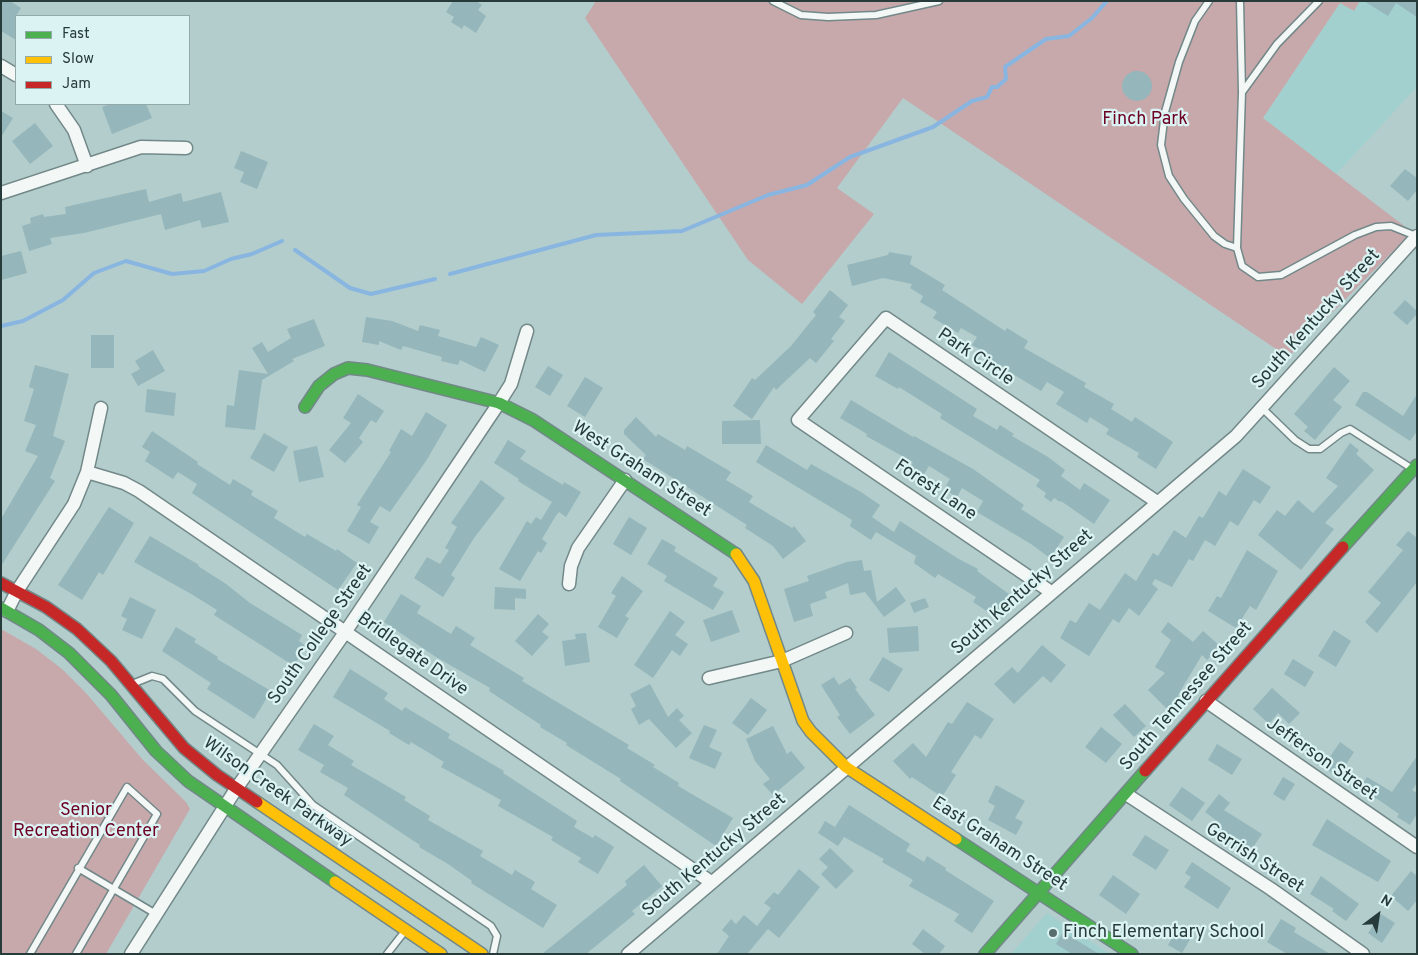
<!DOCTYPE html>
<html>
<head>
<meta charset="utf-8">
<style>
  body { margin:0 }
  #map { position:relative; width:1418px; height:955px; overflow:hidden; background:#b2cdcc; font-family:Overpass,sans-serif }
  canvas { display:block }
  .frame { position:absolute; inset:0; border:2px solid #273b3b; pointer-events:none }
  .legend { position:absolute; left:15px; top:15px; width:175px; height:90px; box-sizing:border-box; background:#dbf4f3; border:1px solid #93aaa9; margin:0; padding:6px 9px; list-style:none; font-size:15px; color:#273b3b }
  .legend li { display:flex; align-items:center; gap:10px; height:25px }
  .legend b { width:25px; border:1px solid #93aaa9 }
  .north { position:absolute; left:1353px; top:890px; width:50px; height:50px; -webkit-text-stroke:4px #dbf4f3; paint-order:stroke; rotate:31deg; font-size:14px; font-weight:700; line-height:20px; text-align:center; color:#273b3b }
  .north::after { content:''; display:block; margin:auto; width:18px; height:22px; background:#273b3b; clip-path:polygon(50% 0,100% 100%,50% 72%,0 100%) }
</style>
</head>
<body>
<div id="map">
<canvas width="1418" height="955"></canvas>
<div class="frame"></div>
<ul class="legend">
<li><b style="height:6px;background:#4caf50"></b>Fast</li>
<li><b style="height:6px;background:#ffc107"></b>Slow</li>
<li><b style="height:6px;background:#c62828"></b>Jam</li>
</ul>
<div class="north">N</div>
</div>
<script>
const ctx = document.querySelector('canvas').getContext('2d');
ctx.lineJoin = 'round';
function fillPath(path, color) { ctx.fillStyle = color; ctx.fill(path, 'evenodd'); }
const toPath = rows => new Path2D(rows.map(r => 'M' + r).join(''));
function strokePath(path, color, width, dash) { ctx.strokeStyle = color; ctx.lineWidth = width; ctx.lineCap = dash ? 'butt' : 'round'; ctx.setLineDash(dash || []); ctx.stroke(path); }
function write(font, color, halo, rows, align = 'center') {
  ctx.font = font + ' Overpass,sans-serif'; ctx.lineWidth = 4.5; ctx.setLineDash([]); ctx.textBaseline = 'middle'; ctx.strokeStyle = halo; ctx.fillStyle = color; for (const [text, x, y, turn = 0] of rows) {
    ctx.save(); ctx.translate(x, y); ctx.rotate((+turn || 0) * Math.PI / 180); ctx.textAlign = isNaN(turn) ? turn : align; if (halo) ctx.strokeText(text, 0, 0); ctx.fillText(text, 0, 0); ctx.restore();
  }
}
fillPath(toPath([
  [1360,1,1417,1,1417,87,1336,174,1263,118,1340,3,1354,11],
  [1047,913,1110,954,1011,954]
]), '#a2d0ce');
fillPath(toPath([
  [596,1,1360,1,1354,11,1340,3,1263,118,1412,232,1288,357,903,98,837,188,874,214,802,304,748,260,585,18],
  [1,629,36,649,62,669,86,693,143,760,186,802,190,809,106,954,1,954]
]), '#c7a9ac');
strokePath(toPath([
  [295,250,350,288,371,294,435,279],
  [450,274,596,235,682,231,768,195,807,185,850,157,933,127,972,101,987,97,992,87,997,87,1006,79,1005,67,1046,39,1069,36,1092,18,1107,1],
  [1,326,23,321,63,300,94,273,126,261,172,274,204,271,231,259,252,254,282,241]
]), '#89b6e1', 4);
fillPath(toPath([
  [1,1,10,1,21,8,16,16,16,40,1,31],
  [453,1,476,1,482,5,478,10,486,16,476,33,464,25,462,29,451,22,454,17,446,12],
  [1364,1,1417,1,1417,17,1396,3,1388,16],
  '1122 86a15 15 0 1 1 30 0a15 15 0 1 1-30 0Z',
  [110,104,146,104,152,118,112,134,102,107],
  [1,111,13,118,1,137],
  [35,123,53,146,30,164,12,141],
  [241,151,268,162,257,189,240,182,244,172,234,168],
  [1405,169,1417,178,1417,190,1408,201,1390,186],
  [146,189,149,202,181,193,183,202,221,192,229,222,202,228,200,220,165,230,161,214,84,233,50,238,52,244,29,251,22,226,31,223,30,218,43,214,44,217,66,214,65,207],
  [21,251,27,273,1,280,1,256],
  [889,252,912,256,910,264,945,285,942,290,1005,331,1007,328,1028,341,1024,348,1086,383,1084,387,1114,404,1111,409,1132,422,1135,417,1173,442,1156,469,1137,457,1139,453,1106,434,1109,429,1090,417,1087,423,1056,404,1064,392,1047,382,1041,391,988,359,990,355,972,345,977,337,961,328,958,333,933,318,937,312,920,302,923,296,910,288,912,284,883,278,852,286,847,265,888,255],
  [830,290,848,305,839,317,845,321,831,339,834,341,816,363,810,358,776,390,774,387,752,419,733,406,752,378,755,380,791,346,816,315,813,312],
  [1405,300,1417,311,1417,314,1407,325,1393,313],
  [366,317,392,321,418,331,420,325,440,330,438,336,476,347,481,337,499,345,485,372,460,360,458,365,441,361,442,357,403,346,401,350,379,341,379,345,362,342],
  [314,319,325,346,292,359,294,361,262,380,255,430,225,427,227,405,234,406,239,370,268,374,252,348,262,342,268,352,291,338,287,329],
  [91,335,114,335,114,368,91,368],
  [153,350,165,371,138,386,131,374,140,369,135,361],
  [889,352,977,409,973,416,997,430,1000,425,1014,434,1012,436,1048,457,1065,470,1061,476,1080,490,1084,483,1110,500,1094,524,1061,501,1060,502,1054,498,1051,502,1044,497,1046,493,1036,486,1040,480,940,418,942,414,899,387,898,389,875,376],
  [35,365,69,374,53,436,65,441,50,478,55,481,1,566,1,519,38,456,25,451,36,425,24,421,34,389,29,387],
  [548,366,563,375,550,396,535,387],
  [1334,367,1350,381,1333,400,1342,407,1315,440,1304,431,1308,427,1294,414],
  [585,377,603,388,585,417,567,406],
  [147,389,176,393,174,416,145,412],
  [1363,392,1367,392,1403,416,1417,394,1417,431,1410,441,1355,405],
  [358,394,384,411,376,423,371,420,359,438,363,442,345,463,329,450,351,423,343,418],
  [851,400,913,437,914,436,973,469,1024,505,1021,509,1064,537,1050,558,1031,544,977,512,983,501,962,488,957,497,944,489,950,479,929,466,923,476,910,468,913,462,866,436,867,434,840,418],
  [426,412,447,425,426,461,390,512,380,506,370,522,379,527,369,544,347,531,361,507,357,505,391,452,389,451,401,429,412,436],
  [636,417,656,437,658,434,685,450,687,446,731,472,726,480,753,496,749,502,792,528,794,526,806,541,783,559,773,546,745,528,747,525,643,459,646,455,624,434,624,430],
  [760,420,761,444,722,444,722,421],
  [152,431,198,462,197,464,230,485,233,479,253,491,251,495,278,511,274,518,305,537,307,534,336,551,337,549,357,563,338,590,192,493,197,484,178,472,173,479,145,461,150,452,142,447],
  [264,433,288,447,274,472,250,458],
  [508,440,526,451,520,459,563,485,564,482,581,492,566,517,559,512,555,517,542,539,547,543,541,553,538,551,520,581,499,569,527,521,531,524,536,517,541,520,552,502,518,481,519,479,494,463],
  [1350,443,1359,450,1356,454,1374,470,1325,523,1334,529,1301,570,1258,535,1277,510,1285,516,1298,500,1313,513,1338,486,1326,478],
  [766,445,807,470,811,464,861,492,880,505,872,517,894,532,900,521,957,558,978,569,977,571,1009,594,994,616,973,602,976,597,938,574,935,578,914,563,916,556,876,532,871,540,850,526,852,520,756,462],
  [317,446,324,477,299,482,293,451],
  [1243,469,1271,487,1260,504,1254,500,1238,526,1230,521,1215,546,1205,540,1193,561,1189,559,1172,587,1155,579,1152,584,1158,589,1139,616,1129,608,1119,623,1113,619,1089,656,1060,638,1070,620,1076,623,1089,603,1100,610,1125,573,1136,581,1153,553,1158,556,1174,530,1186,538,1199,516,1203,518,1219,491,1226,496],
  [481,480,505,498,474,538,451,575,455,578,443,597,414,578,427,557,440,564,449,550,445,548,457,527,451,523],
  [109,507,134,523,103,575,99,572,82,600,58,585],
  [629,517,647,528,631,555,613,544],
  [1408,531,1417,538,1417,582,1377,633,1365,622,1381,603,1368,592,1403,550,1396,545],
  [150,536,199,565,198,566,226,584,250,603,302,635,299,641,306,646,294,666,214,615,217,610,193,595,134,562],
  [662,539,676,547,674,551,718,578,713,586,724,592,713,610,664,581,667,576,647,564],
  [1247,550,1278,571,1256,610,1250,606,1236,628,1208,611,1217,596,1221,598],
  [862,560,864,571,871,570,877,602,896,587,906,601,884,617,865,592,850,595,848,583,825,592,827,598,810,604,813,616,794,622,784,589,809,581,807,576,847,562],
  [622,576,643,591,625,616,629,618,617,638,598,627,616,596,611,593],
  [495,587,526,589,526,599,515,598,515,610,494,609],
  [401,594,421,606,417,613,451,634,456,626,475,638,470,645,524,678,522,681,629,745,627,748,655,765,653,767,679,783,678,786,733,818,716,846,620,781,621,779,566,745,567,743,540,727,541,725,489,691,490,688,436,657,384,622],
  [130,597,156,610,142,639,122,630,127,619,121,616],
  [925,598,929,607,914,613,910,603],
  [732,610,740,632,711,642,703,620],
  [670,611,685,622,675,635,688,644,680,656,672,650,653,678,634,665],
  [538,614,549,624,542,632,549,637,532,656,515,641],
  [1168,622,1193,642,1203,631,1220,646,1207,660,1202,655,1178,695,1181,698,1168,710,1148,690,1165,673,1155,667,1171,640,1161,632],
  [918,626,919,651,889,653,887,628],
  [176,627,196,639,194,642,218,657,217,659,271,691,254,719,207,689,211,683,162,651],
  [1334,630,1351,641,1336,667,1318,656],
  [586,633,590,662,565,666,562,641,576,639,575,634],
  [1042,645,1066,665,1051,683,1043,676,1014,704,994,684,1012,667,1018,673],
  [883,657,903,669,889,692,869,680],
  [1293,659,1314,672,1305,687,1284,674],
  [350,669,388,693,384,699,402,711,405,707,450,734,448,738,504,771,503,773,577,821,574,827,593,838,595,835,614,847,598,874,578,862,581,858,551,840,553,837,498,806,501,800,441,767,444,762,411,742,409,745,389,733,390,731,333,697],
  [834,677,839,685,850,678,857,688,855,689,875,715,850,734,837,717,840,715,821,685],
  [650,684,668,717,677,708,684,716,679,720,692,733,676,748,649,719,639,725,631,709,636,706,630,694],
  [1272,688,1300,713,1289,724,1278,713,1269,724,1253,709],
  [751,698,767,710,748,735,732,723],
  [967,702,994,719,981,739,975,735,951,772,956,775,942,797,912,777,910,779,893,761,913,743,926,757,948,722,952,724],
  [1125,704,1146,726,1134,737,1113,715],
  [314,724,334,736,328,745,354,761,351,765,406,797,404,800,430,816,428,820,483,851,480,856,512,875,515,870,535,882,531,889,557,905,543,928,471,883,472,881,448,864,419,847,420,845,344,795,348,788,320,772,324,765,298,750],
  [704,725,717,730,709,747,722,753,715,769,689,758],
  [773,726,787,754,791,751,805,768,773,795,763,784,770,779,755,761,746,739],
  [1101,727,1122,744,1106,763,1085,747],
  [1340,742,1354,752,1338,777,1323,767],
  [1217,744,1242,759,1232,775,1208,760],
  [1417,756,1417,783,1412,790,1417,793,1417,814,1410,825,1397,817,1399,814,1376,798,1374,801,1358,792,1367,777,1392,792],
  [1283,777,1295,784,1284,801,1273,794],
  [996,785,1025,801,1015,818,1023,822,1016,835,988,820,995,806,988,802],
  [1182,787,1205,803,1192,821,1169,805],
  [1219,794,1230,803,1224,810,1262,834,1249,853,1215,832,1221,824,1205,812],
  [849,805,910,844,906,851,924,862,927,856,946,868,945,870,994,901,972,933,954,921,959,914,909,886,913,880,882,862,884,859,844,837,838,846,818,833,825,821,835,827],
  [1327,819,1391,861,1378,882,1312,845],
  [1145,835,1169,850,1156,870,1132,855],
  [830,848,854,871,836,889,821,874,828,867,819,859],
  [1192,862,1231,888,1218,909,1184,887,1191,877,1185,873],
  [644,865,662,886,632,911,635,914,586,954,542,954,627,885,625,881],
  [799,869,820,887,779,938,768,929,747,954,717,954,729,936,722,930,731,919,736,924,744,915,757,926,771,908,764,903,774,892,778,895],
  [1411,871,1417,876,1417,900,1408,911,1391,896],
  [1113,875,1140,894,1126,914,1099,895],
  [1321,876,1359,904,1346,921,1332,911,1334,909,1310,894],
  [1381,914,1395,923,1382,943,1368,933],
  [1281,919,1296,928,1294,932,1330,954,1287,954,1267,942],
  [1178,927,1192,936,1182,953,1168,945],
  [923,929,945,946,939,954,925,954,912,944],
  [1063,932,1099,954,1072,954,1056,944]
]), '#95b6ba');
const lane = toPath([
  [773,1,801,15,828,17,876,15,939,1],
  [1209,1,1195,21,1179,62,1165,112,1161,145,1169,176,1184,199,1214,236,1225,244,1237,248],
  [1240,1,1242,92,1237,248,1242,266,1258,277,1281,275,1355,235,1376,227,1391,226,1416,236],
  [1243,91,1277,44,1319,1],
  [1261,407,1295,440,1309,449,1320,449,1341,433,1350,429,1411,468],
  [132,684,152,676,163,679,195,711,277,765,313,805,491,926,497,936,493,954],
  [78,868,156,914],
  [30,954,127,787,157,814,76,954],
  [387,954,405,931]
]);
const street = toPath([
  [1,66,16,75],
  [56,104,74,130,87,166],
  [1,193,141,147,186,148],
  [87,472,124,483,139,491,711,882],
  [569,584,571,566,578,548,625,480],
  [1051,592,798,420,886,318,1157,502],
  [7,611,17,591,74,504,87,472,101,408],
  [709,678,782,661,846,633],
  [1206,701,1417,847],
  [1126,794,1271,889,1363,954],
  [131,954,236,789,346,631,499,403,511,384,527,331],
  [628,954,1236,436,1417,236]
]);
const fast = toPath([
  [305,407,319,386,334,374,348,368,367,370,499,403,533,420,736,554],
  [1343,547,1417,465],
  [1,608,39,630,69,653,111,695,156,751,188,781,335,882],
  [956,839,1132,954],
  [985,954,1145,771]
]);
const slow = toPath([
  [736,554,754,581,803,721,811,732,846,767,956,839],
  [257,802,482,954],
  [335,882,441,954]
]);
const jam = toPath([
  [1,583,46,607,77,629,111,661,184,748,217,775,257,802],
  [1145,771,1343,547]
]);
strokePath(lane, '#738888', 9);
strokePath(street, '#738888', 15);
strokePath(fast, '#738888', 14);
strokePath(slow, '#738888', 14);
strokePath(jam, '#738888', 14);
strokePath(lane, '#f3f8f7', 6);
strokePath(street, '#f3f8f7', 12);
strokePath(fast, '#4caf50', 11);
strokePath(slow, '#ffc107', 11);
strokePath(jam, '#c62828', 11);
for (const [x, y, r, color] of [
  [1053,933,5,"#586e6e"]
]) { const dot = new Path2D(); dot.arc(x, y, r, 0, 2 * Math.PI); ctx.fillStyle = color; ctx.fill(dot); strokePath(dot, '#dbf4f3', 2); }
write('18px', '#6d0023', '#dbf4f3', [
  ["Finch Park",1145,120],
  ["Senior",86,811],
  ["Recreation Center",86,832]
]);
write('18px', '#273b3b', '#dbf4f3', [
  ["South Kentucky Street",1317,320,-48],
  ["Park Circle",975,358,34],
  ["West Graham Street",641,470,33],
  ["Forest Lane",935,491,34],
  ["South Kentucky Street",1023,593,-41],
  ["South College Street",321,635,-55],
  ["Bridlegate Drive",412,655,35],
  ["South Tennessee Street",1187,697,-49],
  ["Jefferson Street",1321,760,35],
  ["Wilson Creek Parkway",277,793,35],
  ["East Graham Street",999,845,33],
  ["South Kentucky Street",715,856,-40],
  ["Gerrish Street",1254,859,33]
]);
write('18px', '#273b3b', '#dbf4f3', [
  ["Finch Elementary School",1063,933]
], 'left');
</script>
</body>
</html>
